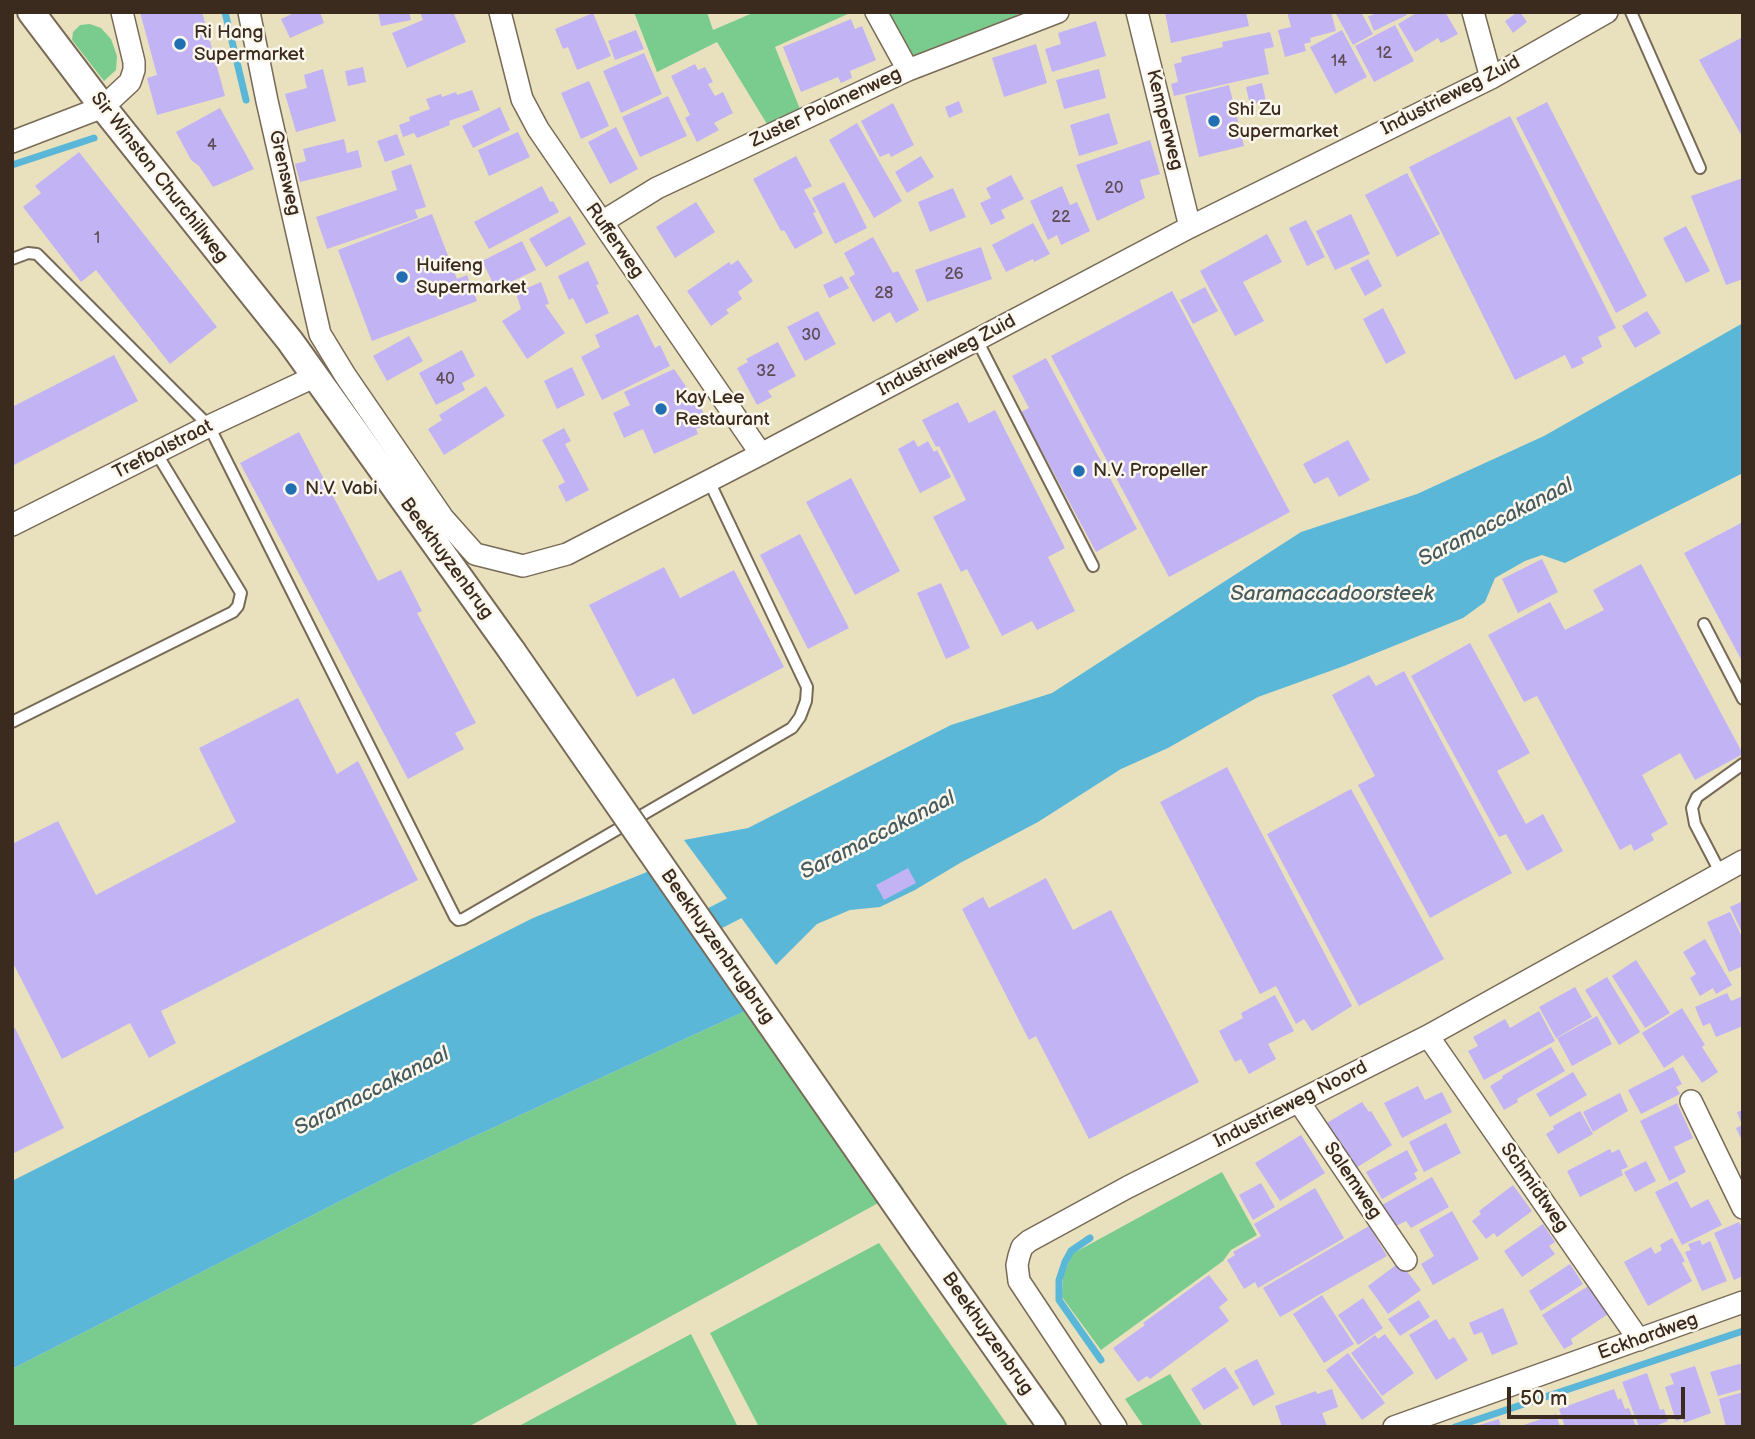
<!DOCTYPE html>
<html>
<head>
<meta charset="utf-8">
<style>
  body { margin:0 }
  #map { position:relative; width:1755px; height:1439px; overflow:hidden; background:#e9e1be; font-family:"Balsamiq Sans",sans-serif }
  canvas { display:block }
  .frame { position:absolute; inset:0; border:14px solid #3b2a1e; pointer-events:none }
  .scale { position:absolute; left:1507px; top:1387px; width:178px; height:32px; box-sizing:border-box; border:4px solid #3b2a1e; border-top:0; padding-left:9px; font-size:21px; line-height:24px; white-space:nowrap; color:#3b2a1e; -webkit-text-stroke:5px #fbf7ec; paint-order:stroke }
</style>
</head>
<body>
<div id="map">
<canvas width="1755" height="1439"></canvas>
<div class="frame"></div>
<div class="scale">50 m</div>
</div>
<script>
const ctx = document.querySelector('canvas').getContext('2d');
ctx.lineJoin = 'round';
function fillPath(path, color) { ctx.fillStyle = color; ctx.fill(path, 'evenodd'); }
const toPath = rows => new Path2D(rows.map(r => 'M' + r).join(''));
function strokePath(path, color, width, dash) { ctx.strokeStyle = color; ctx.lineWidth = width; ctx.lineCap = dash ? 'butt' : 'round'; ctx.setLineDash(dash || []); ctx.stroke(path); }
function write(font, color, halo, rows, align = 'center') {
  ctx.font = font + ' "Balsamiq Sans",sans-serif'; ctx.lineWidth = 5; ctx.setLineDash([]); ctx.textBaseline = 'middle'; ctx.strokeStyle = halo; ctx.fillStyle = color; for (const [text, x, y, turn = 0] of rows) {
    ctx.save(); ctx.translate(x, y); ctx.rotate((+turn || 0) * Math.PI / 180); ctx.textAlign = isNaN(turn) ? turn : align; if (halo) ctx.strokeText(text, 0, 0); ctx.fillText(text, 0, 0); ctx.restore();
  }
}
fillPath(toPath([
  [634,12,707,12,713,30,755,12,852,12,775,47,802,114,770,129,717,42,657,72],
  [884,12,1016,12,1019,19,923,56,914,56,907,53],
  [90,24,101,28,111,39,117,56,116,70,104,81,72,40,73,32,80,25],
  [767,1001,904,1189,468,1427,12,1427,12,1369,395,1173],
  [1222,1172,1257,1235,1231,1250,1223,1261,1101,1350,1062,1297,1063,1277,1072,1254],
  [879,1243,1009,1427,759,1427,710,1333],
  [691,1334,738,1427,517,1427],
  [1170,1374,1203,1427,1144,1427,1125,1399]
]), '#79cc8e');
fillPath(toPath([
  [1743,323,1743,473,1565,563,1542,555,1525,561,1495,578,1485,602,1463,618,1344,666,1258,697,1168,748,1121,769,1038,822,960,863,915,890,880,907,850,910,817,924,776,965,684,840,748,828,951,725,1052,693,1301,532,1417,494,1544,436],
  [652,870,767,1001,395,1173,12,1369,12,1181,533,918]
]), '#5ab7d8');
strokePath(toPath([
  [225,12,246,100],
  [12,165,94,138],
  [1090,1238,1071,1251,1065,1262,1059,1280,1059,1300,1101,1360],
  [1455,1427,1743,1331]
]), '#5ab7d8', 7);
strokePath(toPath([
  [684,934,764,893]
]), '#5ab7d8', 24);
fillPath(toPath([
  [140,12,202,12,225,96,157,115,147,78,157,75],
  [296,12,320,12,324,23,290,38,281,19],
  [378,12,409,12,411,20,381,26],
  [420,12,458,12,454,14,466,42,407,68,392,33,423,20],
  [1165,12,1246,12,1249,26,1171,43],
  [1287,12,1331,12,1336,31,1310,38,1311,42,1304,44,1306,51,1285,57,1278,30,1291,27],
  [1335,12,1365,12,1362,14,1373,34,1353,45],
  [1372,12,1406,12,1407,15,1374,31,1368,16,1373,15],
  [1418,12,1445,12,1458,34,1441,43,1438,38,1415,52,1398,24],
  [1518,12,1520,12,1527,22,1513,33,1505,21],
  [593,13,611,56,577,70,568,47,563,49,555,29],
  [851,19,855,29,862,26,876,60,850,71,852,78,841,83,838,77,801,92,783,47],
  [1096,21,1106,56,1052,72,1045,49,1061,44,1058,33],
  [1395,25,1414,61,1374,82,1355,46],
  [636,30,644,49,615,60,608,41],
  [1342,30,1367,77,1335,94,1310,47],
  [1270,32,1274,47,1264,49,1269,74,1174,96,1171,84,1178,82,1174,64,1182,62,1181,57,1223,47,1222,42],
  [1743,37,1743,138,1699,60],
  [1036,44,1047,83,1004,97,992,58],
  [644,53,662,94,621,113,603,71],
  [695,64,698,70,705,67,713,82,708,84,715,96,723,92,733,113,714,123,719,130,697,142,685,118,690,115,671,76],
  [363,67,366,82,348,86,345,71],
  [323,69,336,121,296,132,285,94,307,88,304,75],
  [1099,69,1106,98,1064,109,1056,80],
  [589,81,609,126,581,139,561,93],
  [1262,83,1266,101,1250,105,1246,87],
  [1229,85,1244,146,1199,157,1185,96],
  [472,90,480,110,449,121,450,125,417,138,414,133,403,137,399,125,410,121,409,117,430,109,426,99,441,94,442,97,456,92,457,95],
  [668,96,687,136,640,157,622,117],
  [959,101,963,112,949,118,945,107],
  [1547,102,1647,296,1616,313,1516,118],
  [893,103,914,145,891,157,889,153,880,157,861,121],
  [500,107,510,130,473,148,462,126],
  [220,108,254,169,213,187,199,166,191,160,176,132],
  [1109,113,1118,144,1079,156,1070,125],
  [1510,116,1616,328,1598,337,1602,347,1581,358,1584,363,1572,369,1565,355,1515,380,1409,167],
  [857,123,902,201,874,218,829,140],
  [616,127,638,169,610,184,588,142],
  [518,132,530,157,489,176,478,150],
  [397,134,405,155,385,162,377,141],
  [344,139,347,153,358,150,362,167,300,182,295,164,306,161,303,149],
  [1150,140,1160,174,1140,180,1145,198,1097,221,1076,165],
  [79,152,217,327,170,364,96,270,81,282,23,207,41,193,35,186],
  [796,156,812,186,804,190,816,212,813,213,823,233,795,249,784,230,781,231,753,179],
  [921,156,934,177,907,193,895,172],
  [411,164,426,207,415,210,418,218,327,249,316,217,397,190,391,171],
  [1407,173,1440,234,1397,257,1365,195],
  [1011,175,1024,199,1001,210,1005,218,991,225,980,203,991,198,986,188],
  [1743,178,1743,279,1726,285,1691,196],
  [844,182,867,228,835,244,812,198],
  [542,186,550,202,553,201,559,212,489,249,474,222],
  [1062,186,1070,205,1077,202,1090,231,1061,245,1057,235,1048,240,1030,201],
  [953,188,966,217,930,232,918,202],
  [696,202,715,232,675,258,656,227],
  [432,214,457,279,467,275,477,301,372,341,338,250],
  [1351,214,1370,254,1335,270,1316,231],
  [570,216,586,244,546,267,529,239],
  [1306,220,1325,257,1307,266,1289,228],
  [1033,223,1050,254,1034,262,1033,259,1006,272,992,245],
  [1686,226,1710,271,1686,283,1663,238],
  [1267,234,1282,262,1243,282,1264,321,1235,336,1200,271],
  [873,237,893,273,898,271,919,310,896,323,890,312,873,322,849,278,855,274,844,253],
  [522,241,536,270,496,289,482,261],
  [981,247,992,279,927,302,915,270],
  [1368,259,1382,286,1365,296,1350,268],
  [738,260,753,281,738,292,742,299,726,310,729,313,711,326,687,291,729,262,731,265],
  [588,261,599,284,596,285,609,313,586,324,573,298,569,300,558,276],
  [842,276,849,288,829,298,823,285],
  [541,282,549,304,545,305,565,333,527,359,502,321,521,309,516,293],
  [1205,287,1218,311,1193,324,1180,300],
  [1172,291,1290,512,1169,577,1051,356],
  [1383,308,1406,353,1386,364,1363,319],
  [818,311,836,344,805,361,787,327],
  [1647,311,1661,333,1635,348,1622,326],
  [638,314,655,348,660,345,670,366,602,400,581,357,600,347,595,335],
  [409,336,423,361,387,381,373,356],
  [778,342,796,376,768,391,772,397,757,405,737,368,748,362,746,359],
  [462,350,475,376,462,383,465,390,436,405,419,373],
  [114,355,138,401,12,466,12,407],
  [1046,358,1137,529,1096,552,1021,412,1029,408,1012,376],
  [572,367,585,395,557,409,544,381],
  [674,369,711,423,696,429,698,434,654,454,643,429,624,438,613,413,630,405,624,392],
  [486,386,505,416,444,455,428,429,442,420,439,415],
  [958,402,969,423,995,410,1065,548,1048,557,1075,611,1037,630,1032,621,1002,636,967,569,961,572,933,517,966,500,939,446,936,447,922,420],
  [564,428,571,441,565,444,589,490,566,502,558,486,565,482,542,440],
  [299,432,378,581,401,570,422,611,417,613,476,723,455,733,464,749,408,779,240,463],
  [914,440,918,447,928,441,934,452,937,450,951,477,920,493,898,449],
  [1348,440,1370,480,1339,497,1328,477,1314,484,1303,464],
  [851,478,900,571,855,595,806,502],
  [1743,522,1743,663,1684,553],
  [800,534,849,628,808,649,760,555],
  [1542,559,1558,592,1518,613,1502,579],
  [1641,564,1743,754,1695,780,1680,753,1642,775,1668,824,1651,834,1654,840,1634,851,1631,844,1620,850,1537,696,1524,702,1488,635,1550,602,1565,630,1604,610,1593,590],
  [664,567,680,598,734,570,784,667,693,715,674,678,637,697,589,605],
  [941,583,970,648,946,659,917,593],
  [1470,643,1530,753,1497,771,1526,824,1543,814,1563,851,1527,871,1506,834,1499,837,1411,676],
  [1404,671,1512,873,1430,918,1358,785,1375,776,1332,695,1369,675,1376,686],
  [298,698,337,774,358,761,418,880,161,1011,176,1043,149,1058,130,1023,62,1059,12,961,12,844,58,821,96,895,236,822,199,748],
  [1227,767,1352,1006,1312,1031,1304,1019,1296,1024,1276,986,1260,994,1160,802],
  [1351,789,1444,959,1359,1006,1267,834],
  [908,868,916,883,884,900,876,885],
  [1046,878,1073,930,1111,910,1199,1082,1089,1139,1036,1036,1029,1040,962,909,983,897,989,908],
  [1743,901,1743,935,1730,907],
  [1730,912,1743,939,1743,966,1729,972,1707,922],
  [1705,939,1732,985,1716,994,1713,988,1700,996,1690,978,1696,974,1683,952],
  [1636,960,1670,1013,1645,1028,1612,976],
  [1607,977,1640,1032,1619,1045,1585,990],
  [1575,987,1592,1017,1556,1038,1539,1007],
  [1727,993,1731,1001,1743,996,1743,1026,1716,1037,1710,1023,1703,1026,1695,1007],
  [1275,995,1294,1031,1268,1044,1276,1059,1249,1074,1241,1059,1235,1062,1219,1031,1243,1018,1241,1013],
  [1682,1008,1705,1045,1702,1047,1718,1072,1702,1083,1683,1055,1664,1068,1642,1033],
  [1539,1011,1555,1041,1484,1080,1468,1051,1478,1046,1473,1037,1505,1019,1510,1028],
  [1597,1016,1612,1044,1572,1066,1557,1038],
  [15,1028,64,1128,12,1154,12,1029],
  [1551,1047,1565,1071,1517,1099,1518,1102,1504,1110,1490,1086,1503,1078,1502,1076],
  [1673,1067,1682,1084,1676,1087,1680,1094,1641,1114,1628,1090],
  [1573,1072,1587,1095,1550,1117,1536,1094],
  [1418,1086,1425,1100,1442,1092,1452,1112,1402,1138,1384,1103],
  [1620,1093,1628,1111,1593,1132,1583,1112],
  [1362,1102,1369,1112,1371,1111,1392,1145,1353,1170,1325,1124],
  [1677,1103,1693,1138,1674,1147,1686,1172,1669,1181,1640,1121],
  [1743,1110,1743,1143,1736,1128,1742,1125,1737,1112],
  [1580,1111,1593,1134,1558,1154,1546,1134,1554,1129,1553,1126],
  [1446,1123,1461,1153,1424,1172,1409,1142],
  [1301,1135,1325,1173,1280,1201,1255,1163],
  [1610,1149,1612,1153,1619,1149,1628,1167,1621,1170,1623,1175,1580,1197,1567,1171],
  [1407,1150,1418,1171,1414,1173,1417,1179,1382,1199,1366,1172],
  [1646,1161,1656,1181,1635,1192,1624,1172],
  [1432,1177,1449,1207,1411,1228,1406,1221,1394,1227,1382,1205],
  [1677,1181,1691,1208,1708,1199,1722,1225,1682,1245,1655,1192],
  [1261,1183,1275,1207,1253,1220,1239,1195],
  [1513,1185,1532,1211,1497,1237,1494,1233,1486,1239,1472,1221,1481,1214,1479,1211],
  [1315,1188,1344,1238,1258,1288,1255,1282,1244,1289,1227,1260,1235,1255,1233,1252,1261,1236,1254,1224],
  [1452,1211,1479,1259,1433,1285,1421,1264,1434,1256,1419,1230],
  [1739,1222,1743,1229,1743,1276,1734,1280,1714,1233],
  [1543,1224,1555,1242,1549,1246,1555,1254,1522,1277,1504,1251],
  [1369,1226,1387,1256,1280,1317,1263,1288],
  [1672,1238,1685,1261,1682,1263,1692,1281,1648,1306,1624,1262,1651,1247,1655,1254,1662,1250,1660,1245],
  [1700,1240,1702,1245,1710,1241,1727,1281,1702,1291,1685,1252,1691,1250,1688,1244],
  [1400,1262,1421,1290,1388,1314,1368,1286],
  [1570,1264,1583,1284,1541,1311,1529,1291],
  [1209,1275,1228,1300,1219,1307,1229,1321,1150,1379,1147,1376,1138,1382,1113,1348,1145,1325,1143,1323],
  [1590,1285,1608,1314,1571,1339,1573,1344,1564,1349,1542,1315],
  [1322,1295,1354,1344,1324,1363,1293,1314],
  [1363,1298,1383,1328,1358,1345,1338,1315],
  [1419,1300,1430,1317,1400,1336,1388,1319],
  [1503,1308,1518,1344,1492,1355,1482,1332,1474,1335,1469,1323],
  [1436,1319,1449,1340,1454,1337,1468,1360,1436,1380,1409,1335],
  [1385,1334,1414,1373,1382,1396,1351,1353,1375,1335,1378,1339],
  [1348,1353,1385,1403,1362,1420,1326,1370],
  [1257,1359,1275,1394,1253,1406,1234,1371],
  [1743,1363,1743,1389,1718,1396,1710,1372],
  [1695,1366,1711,1413,1684,1423,1683,1418,1676,1421,1665,1387,1674,1384,1670,1374],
  [1225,1367,1239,1388,1204,1410,1191,1389],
  [1647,1373,1660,1410,1664,1409,1668,1421,1653,1427,1639,1427,1622,1382],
  [1332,1389,1338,1407,1322,1413,1327,1426,1282,1427,1275,1406,1316,1391,1317,1394],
  [1614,1389,1618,1400,1621,1398,1625,1409,1629,1408,1636,1427,1565,1427,1559,1409],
  [1743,1392,1743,1427,1726,1427,1719,1399],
  [1556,1414,1560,1427,1521,1427,1521,1426],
  [1499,1419,1501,1427,1476,1427,1476,1426]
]), '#c2b3f4');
const service = toPath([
  [1631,12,1700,168],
  [12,259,28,253,37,254,209,426,455,917,458,920,463,919,792,728,800,717,806,701,807,687,709,481],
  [977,340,1093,566],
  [1704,624,1743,699],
  [12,722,233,612,238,606,241,593,157,454],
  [1720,872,1695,824,1692,808,1697,797,1743,764]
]);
const minor = toPath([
  [249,12,267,101,320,334,345,375,443,518,475,554,523,566,567,554,761,454,1190,227,1491,78,1607,12],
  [500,12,522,99,538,129,761,454],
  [876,12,908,70],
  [1137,12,1190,227],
  [1473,12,1491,78],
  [12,142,103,107,130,82,134,70,134,62,122,12],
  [602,222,657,188,908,70,1058,12],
  [12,525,209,426,314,377],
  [1428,1036,1639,1340],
  [1691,1101,1743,1208],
  [1299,1102,1406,1260],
  [1116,1427,1019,1281,1017,1265,1019,1256,1022,1247,1029,1241,1128,1187,1428,1036,1743,861],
  [1394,1427,1743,1302]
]);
const tertiary = toPath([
  [31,12,103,107,290,341,512,651],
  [922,1242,1052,1427]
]);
strokePath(service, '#786a56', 14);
strokePath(minor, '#786a56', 24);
strokePath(tertiary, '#786a56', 30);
strokePath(service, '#fff', 10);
strokePath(minor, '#fff', 21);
strokePath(tertiary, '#fff', 26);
const tertiaryBridge = toPath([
  [512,651,922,1242]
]);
strokePath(tertiaryBridge, '#786a56', 30, []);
strokePath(tertiaryBridge, '#fff', 26);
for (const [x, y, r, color] of [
  [180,44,7,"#1f6fb2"],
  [1214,121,7,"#1f6fb2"],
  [402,277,7,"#1f6fb2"],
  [661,409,7,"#1f6fb2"],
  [1079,471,7,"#1f6fb2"],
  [291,489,7,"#1f6fb2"]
]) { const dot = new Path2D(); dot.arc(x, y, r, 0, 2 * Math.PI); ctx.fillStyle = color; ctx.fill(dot); strokePath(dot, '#fbf7ec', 2.5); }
write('16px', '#5d4c54', null, [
  ["12",1384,54],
  ["14",1339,62],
  ["4",212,146],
  ["20",1114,189],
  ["22",1061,218],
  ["1",97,239],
  ["26",954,275],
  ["28",884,294],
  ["30",811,336],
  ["32",766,372],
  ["40",445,380]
]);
write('19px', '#3b2a1e', '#fbf7ec', [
  ["Ri Hang",194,33],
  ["Supermarket",194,55],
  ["Shi Zu",1228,110],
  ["Supermarket",1228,132],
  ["Huifeng",416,266],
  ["Supermarket",416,288],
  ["Kay Lee",675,398],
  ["Restaurant",675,420],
  ["N.V. Propeller",1093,471],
  ["N.V. Vabi",305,489]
], 'left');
write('19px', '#3b2a1e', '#fbf7ec', [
  ["Industrieweg Zuid",1451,96,-27],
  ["Zuster Polanenweg",826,108,-25],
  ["Kemperweg",1164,120,76],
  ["Grensweg",284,173,77],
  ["Sir Winston Churchillweg",159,178,52],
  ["Rufferweg",614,241,55],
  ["Industrieweg Zuid",947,356,-28],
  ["Trefbalstraat",163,450,-27],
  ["Beekhuyzenbrug",446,559,54],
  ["Beekhuyzenbrugbrug",717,947,55],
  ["Industrieweg Noord",1291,1105,-27],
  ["Salemweg",1352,1181,56],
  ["Schmidtweg",1534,1188,55],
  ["Beekhuyzenbrug",987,1334,55],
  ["Eckhardweg",1648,1337,-20]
]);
write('italic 21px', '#465b5f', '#fbf7ec', [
  ["Saramaccakanaal",1496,523,-27],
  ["Saramaccadoorsteek",1332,595],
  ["Saramaccakanaal",878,836,-27],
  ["Saramaccakanaal",372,1092,-27]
]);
</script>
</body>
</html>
